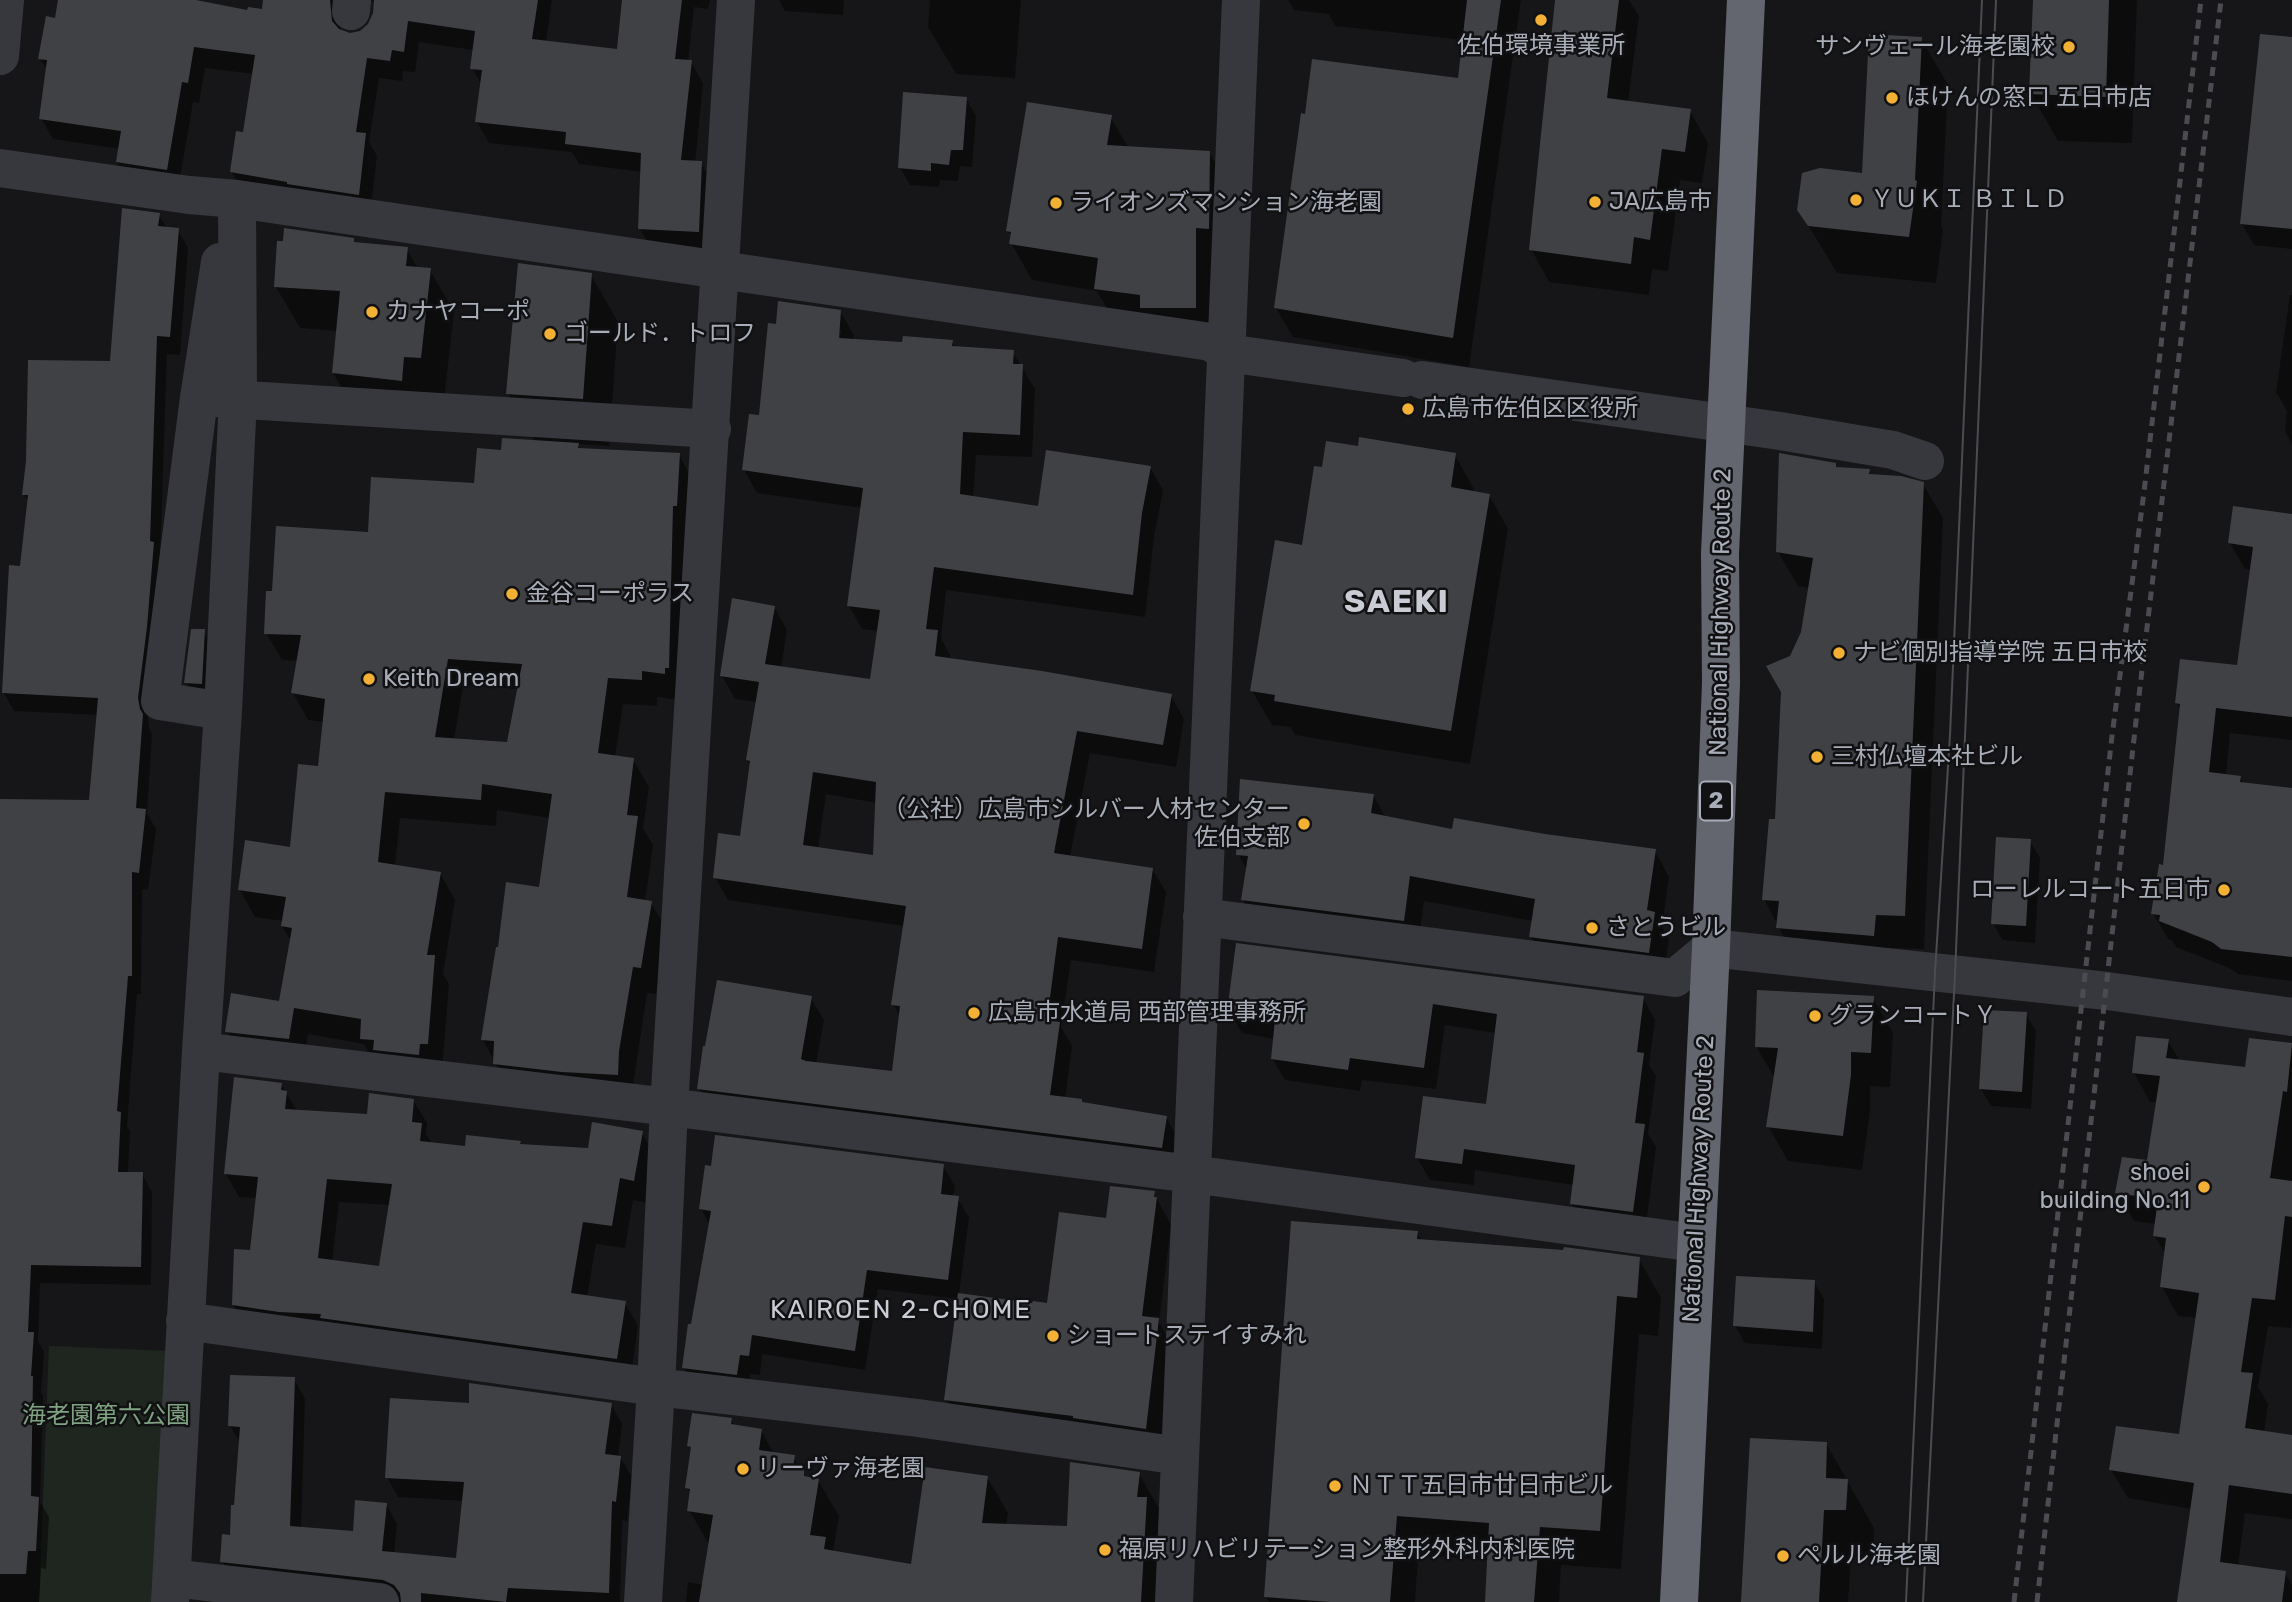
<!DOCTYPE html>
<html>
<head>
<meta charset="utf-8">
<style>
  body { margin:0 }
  canvas { display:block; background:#161618 }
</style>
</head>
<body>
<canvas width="2292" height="1602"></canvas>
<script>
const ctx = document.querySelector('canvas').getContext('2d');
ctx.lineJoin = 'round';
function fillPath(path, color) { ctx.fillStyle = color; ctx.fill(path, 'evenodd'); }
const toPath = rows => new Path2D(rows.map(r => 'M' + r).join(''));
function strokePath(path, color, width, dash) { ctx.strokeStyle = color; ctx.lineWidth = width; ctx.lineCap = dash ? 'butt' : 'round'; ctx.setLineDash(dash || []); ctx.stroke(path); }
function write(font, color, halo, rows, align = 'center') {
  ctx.font = font + ' Rubik,"Noto Sans JP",sans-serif'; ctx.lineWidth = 5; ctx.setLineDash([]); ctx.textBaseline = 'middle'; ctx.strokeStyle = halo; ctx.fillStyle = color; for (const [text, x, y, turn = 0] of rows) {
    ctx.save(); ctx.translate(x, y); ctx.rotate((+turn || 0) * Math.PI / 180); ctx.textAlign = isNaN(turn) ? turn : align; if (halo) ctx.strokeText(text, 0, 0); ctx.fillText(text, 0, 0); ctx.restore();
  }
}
fillPath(toPath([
  [49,1346,169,1351,156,1602,39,1602]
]), '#1e261f');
fillPath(toPath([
  [59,0,187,0,249,12,264,11,265,0,361,0,341,20,340,31,348,34,362,32,371,24,375,2,371,0,552,0,546,42,619,51,624,0,710,0,708,9,694,7,688,62,691,62,703,83,695,163,701,163,713,184,710,252,652,250,640,229,642,172,579,164,572,152,489,143,477,122,482,86,472,68,474,50,419,42,415,72,403,71,402,81,379,78,369,142,377,156,370,215,243,192,231,171,244,134,254,74,205,68,199,103,193,102,178,190,129,183,117,162,120,149,53,139,41,118,48,71,40,59,56,20],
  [779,0,844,0,843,15,785,11],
  [930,0,1021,0,1015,78,956,74,928,27],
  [1288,0,1521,0,1469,367,1293,337,1276,308,1459,80,1464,40,1335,26,1329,14,1294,10],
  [1557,0,1629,0,1639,16,1628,103,1690,111,1708,143,1702,183,1680,180,1668,271,1652,269,1649,295,1549,282,1531,249],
  [2034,0,2137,0,2132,143,2058,141,2031,94],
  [1921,38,1948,85,1941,225,1943,230,1936,283,1837,273,1799,210,1864,175],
  [2292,39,2292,249,2254,245,2242,224],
  [966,98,976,116,972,167,960,166,958,181,940,180,939,187,910,185,900,168],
  [1110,117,1129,148,1209,152,1230,189,1216,344,1117,325,1097,291,1032,280,1011,243,1012,237,1008,231],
  [159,215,167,229,178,230,188,248,180,355,167,354,157,646,148,718,149,728,152,734,147,813,156,829,148,890,142,889,141,994,137,994,127,1126,130,1131,128,1173,142,1174,152,1192,151,1285,40,1283,38,1341,44,1352,41,1392,43,1396,40,1502,49,1517,46,1569,41,1568,39,1602,0,1602,0,801,91,802,98,715,14,711,4,693,29,503,24,494,111,363],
  [353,240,355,244,407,249,418,269,430,270,454,312,444,400,358,415,333,373,338,331,300,328,276,287],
  [591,275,618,322,609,446,577,444,581,450,679,455,694,482,679,700,657,697,657,706,623,704,615,757,633,760,649,787,643,828,653,845,645,902,651,903,667,930,656,994,647,993,634,1079,633,1101,510,1090,483,1040,541,889,550,818,497,810,496,826,400,818,395,866,440,873,455,900,443,974,449,984,442,1071,377,1066,364,1044,308,1034,303,1066,242,1058,227,1031,281,1003,291,941,282,926,283,921,255,917,240,890,292,849,320,768,324,722,308,720,293,693,298,661,282,660,266,633,274,593,369,534,475,485,503,452,536,442,508,394],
  [463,685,519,689,508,744,454,740],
  [2290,295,2292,295,2292,444,2285,431,2287,411,2276,392],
  [840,311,854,335,853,341,903,344,952,341,956,348,1012,351,1035,389,1032,457,976,455,973,498,1039,508,1150,467,1163,490,1154,537,1145,617,946,590,941,638,950,655,950,660,1171,696,1184,719,1176,767,1090,753,1070,857,1152,869,1166,892,1154,972,1071,960,1061,1027,1072,1046,1065,1099,1083,1104,1166,1117,1179,1140,1175,1170,713,1111,699,1088,810,997,824,1020,816,1064,893,1073,901,1018,893,1004,904,926,728,900,715,877,741,838,751,766,747,760,757,702,735,699,722,676,774,607,787,630,781,668,872,681,879,631,862,629,849,606,862,508,757,493,744,470,760,417,778,325],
  [838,330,841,330,839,347],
  [826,794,877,803,874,857,818,849],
  [1455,455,1474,489,1474,493,1489,495,1508,529,1470,764,1295,735,1291,727,1272,725,1252,691,1303,547,1323,469],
  [1835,464,1838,469,1869,471,1872,476,1923,484,1943,518,1924,949,1894,948,1893,969,1797,962,1764,899,1777,821,1792,658,1802,633,1810,588,1798,586,1778,552],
  [2292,516,2292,740,2230,733,2226,776,2240,777,2244,784,2292,789,2292,981,2238,974,2229,968,2176,947,2172,940,2168,939,2153,913,2165,867,2181,711,2177,703,2238,667,2252,570,2245,569,2230,543],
  [204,631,214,648,211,701,196,700,186,682],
  [1373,795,1386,818,1453,831,1655,851,1669,877,1662,926,1669,939,1663,977,1545,962,1531,937,1533,921,1424,901,1418,946,1258,925,1243,900,1247,870,1238,854],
  [2030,841,2040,858,2035,943,2002,940,1993,923],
  [1238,945,1643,998,1655,1020,1649,1065,1656,1076,1648,1134,1656,1147,1645,1233,1584,1225,1571,1203,1574,1185,1475,1170,1474,1185,1430,1180,1417,1158,1487,1106,1496,1033,1445,1025,1436,1089,1362,1080,1360,1091,1285,1080,1272,1058,1275,1039,1242,1033,1229,1011],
  [1873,998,1893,1033,1890,1087,1870,1086,1870,1110,1862,1170,1788,1161,1768,1126,1775,1079,1756,1046],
  [2026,1014,2036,1031,2031,1109,1991,1106,1981,1089],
  [2168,1040,2180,1062,2247,1069,2250,1040,2292,1045,2292,1319,2291,1328,2268,1326,2258,1387,2268,1404,2264,1432,2292,1436,2292,1519,2245,1513,2238,1566,2285,1573,2292,1585,2292,1602,2179,1602,2192,1509,2128,1498,2111,1470,2180,1436,2197,1318,2178,1316,2162,1287,2166,1255,2154,1235,2156,1224,2134,1221,2117,1193,2148,1162,2158,1102,2150,1102,2134,1073],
  [281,1084,297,1111,368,1116,413,1100,427,1123,426,1134,432,1144,466,1148,520,1142,521,1145,589,1150,642,1133,655,1156,647,1203,633,1200,625,1248,596,1244,587,1297,625,1303,638,1326,630,1382,247,1328,233,1305,251,1251,257,1198,239,1197,226,1174],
  [339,1202,390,1205,380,1268,332,1262],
  [943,1166,955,1186,953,1197,957,1198,969,1217,959,1295,1034,1305,1048,1305,1107,1220,1154,1193,1171,1225,1159,1322,1173,1346,1160,1454,961,1425,946,1399,959,1299,878,1289,865,1370,762,1354,760,1375,750,1374,748,1394,696,1387,684,1368,710,1225,701,1209],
  [1417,1232,1422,1241,1639,1259,1661,1298,1658,1336,1639,1334,1621,1569,1561,1565,1559,1602,1486,1602,1489,1560,1418,1555,1415,1602,1269,1602,1266,1597],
  [1814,1282,1824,1299,1822,1349,1745,1343,1735,1326],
  [294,1379,305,1399,301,1528,354,1533,386,1504,397,1524,394,1554,458,1560,464,1501,398,1497,387,1477,470,1405,611,1404,622,1424,618,1457,620,1457,632,1477,627,1521,622,1520,620,1602,401,1602,395,1600,234,1581,222,1561,232,1537,241,1444,230,1426],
  [731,1420,735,1426,761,1430,774,1454,793,1457,807,1479,818,1480,839,1516,833,1552,913,1566,987,1477,1008,1513,1006,1526,1069,1527,1139,1474,1160,1510,1163,1602,686,1602,688,1582,704,1585,710,1546,689,1510,691,1495,687,1488,692,1451,689,1446],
  [1826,1443,1874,1528,1873,1557,1851,1556,1848,1602,1743,1602]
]), '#0007');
fillPath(toPath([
  [58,0,196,0,247,10,248,7,262,9,263,0,330,0,332,21,339,29,350,33,360,31,368,24,373,13,374,0,538,0,532,39,617,49,622,0,682,0,675,59,692,60,681,160,702,161,699,232,638,229,641,153,565,144,566,132,475,122,482,70,470,69,475,31,408,21,404,52,392,50,390,61,367,58,356,132,366,133,359,195,287,184,287,182,230,172,236,131,243,132,255,55,194,47,188,83,182,82,167,170,116,162,121,131,39,119,47,60,38,59,46,16,55,18],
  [1467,0,1501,0,1453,338,1274,308,1301,113,1305,114,1312,59,1458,78],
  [1555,0,1619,0,1607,98,1691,109,1685,152,1662,149,1650,240,1634,237,1631,264,1529,250],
  [2033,0,2109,0,2106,97,2029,94],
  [1869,34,1922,37,1915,180,1917,181,1909,237,1808,226,1797,210,1802,173,1820,168,1862,173],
  [2260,34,2292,37,2292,229,2240,224],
  [903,92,967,97,963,150,951,150,949,165,931,163,931,171,898,168],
  [1027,102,1112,115,1107,145,1210,151,1209,229,1196,228,1196,308,1140,308,1140,295,1094,289,1098,258,1009,244,1011,232,1006,231],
  [122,208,160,213,158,226,179,228,170,337,157,336,150,541,154,542,147,627,138,698,140,709,143,714,136,808,146,809,139,873,132,872,132,976,128,976,117,1111,121,1112,118,1172,143,1172,141,1267,31,1265,28,1332,34,1332,31,1376,33,1376,31,1496,39,1497,36,1551,28,1551,26,1574,0,1574,0,799,89,800,98,698,2,693,9,565,20,566,28,495,22,495,26,461,28,360,110,361],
  [284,228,354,238,354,242,408,247,406,266,431,268,421,358,404,357,402,381,332,373,340,291,274,287,277,241,283,241],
  [518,263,592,273,583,399,506,394],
  [778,301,841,310,839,338,902,342,903,336,953,340,952,346,1014,350,1013,364,1023,364,1020,435,963,432,960,494,1038,506,1046,450,1151,466,1142,513,1133,595,934,567,926,629,938,630,935,656,1042,671,1172,694,1163,745,1077,731,1054,853,1153,868,1142,949,1058,937,1047,1020,1060,1022,1050,1095,1082,1099,1082,1102,1167,1116,1162,1148,697,1089,703,1046,705,1046,717,980,812,996,801,1059,806,1061,892,1071,900,1006,891,1005,906,906,713,878,718,833,740,836,750,761,746,760,759,682,720,676,732,598,775,606,765,664,870,679,880,610,847,606,863,488,742,470,749,414,759,415,768,323,776,324],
  [813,772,876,782,873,855,803,845],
  [1359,437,1456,453,1451,487,1490,494,1451,731,1274,701,1275,695,1250,691,1275,540,1302,545,1314,466,1322,467,1326,441,1358,446],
  [502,438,579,443,578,448,680,453,677,506,673,506,669,668,665,668,665,674,642,671,642,680,608,678,598,753,634,758,627,815,638,816,627,897,652,901,641,968,633,967,619,1051,618,1075,562,1072,493,1064,494,1041,481,1040,496,947,498,947,506,882,539,887,552,794,482,784,481,800,385,792,378,862,441,872,427,955,435,955,428,1044,420,1044,419,1055,373,1050,374,1040,360,1039,361,1019,294,1008,289,1039,225,1032,231,993,279,1001,292,928,281,926,286,897,238,890,245,840,290,847,298,764,318,766,325,699,291,693,301,635,264,634,266,591,272,591,276,526,368,532,371,477,474,483,477,448,501,450],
  [448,659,522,664,507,742,435,737],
  [1779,453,1836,463,1836,467,1870,469,1869,474,1901,476,1924,482,1905,916,1876,915,1874,936,1776,928,1779,901,1762,900,1769,819,1775,819,1781,692,1766,666,1790,656,1801,632,1813,558,1776,552],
  [2233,506,2292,514,2292,717,2216,708,2209,772,2241,776,2240,782,2292,788,2292,957,2221,949,2212,942,2159,921,2160,915,2151,914,2159,864,2163,865,2180,704,2175,703,2180,659,2237,665,2253,547,2228,543],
  [191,629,205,629,202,684,184,683],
  [1240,779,1374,794,1371,813,1452,829,1454,818,1545,834,1656,849,1647,910,1655,912,1649,953,1529,937,1535,899,1410,876,1404,921,1241,900,1248,856,1236,855],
  [1996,837,2031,839,2026,926,1991,924],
  [1236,943,1644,996,1637,1052,1644,1053,1635,1123,1645,1124,1633,1212,1570,1204,1575,1165,1464,1149,1462,1164,1415,1158,1423,1096,1486,1104,1497,1014,1433,1004,1424,1068,1350,1058,1348,1070,1271,1059,1275,1019,1227,1012],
  [1757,990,1874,996,1871,1053,1851,1052,1851,1075,1843,1136,1766,1127,1778,1048,1755,1047],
  [1984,1010,2027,1012,2022,1092,1979,1089],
  [2136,1036,2169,1039,2166,1058,2245,1067,2249,1038,2292,1043,2287,1092,2283,1091,2270,1178,2292,1181,2292,1217,2285,1216,2275,1300,2252,1298,2241,1372,2253,1373,2245,1428,2292,1435,2292,1494,2229,1485,2220,1562,2286,1571,2282,1602,2177,1602,2194,1483,2109,1470,2116,1426,2179,1434,2199,1293,2160,1287,2166,1238,2153,1236,2158,1199,2115,1193,2122,1157,2147,1160,2160,1076,2132,1073],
  [234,1077,282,1083,281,1090,287,1091,285,1109,367,1114,369,1093,414,1099,412,1122,422,1123,420,1141,465,1146,466,1135,521,1141,520,1144,588,1148,592,1122,643,1131,634,1181,620,1178,612,1226,583,1222,571,1293,626,1301,617,1359,320,1318,321,1314,279,1312,232,1305,234,1249,250,1250,258,1177,224,1174],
  [327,1179,392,1184,379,1266,318,1258],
  [715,1135,944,1164,941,1194,959,1196,948,1280,867,1270,855,1351,752,1335,749,1356,740,1355,737,1375,682,1368,688,1324,691,1324,711,1211,699,1209,705,1165,711,1166],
  [1110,1186,1155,1191,1154,1197,1157,1197,1142,1316,1159,1318,1146,1429,1073,1418,1073,1416,944,1400,958,1293,1032,1303,1033,1301,1047,1303,1059,1212,1106,1218],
  [1291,1221,1418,1231,1417,1239,1563,1250,1564,1247,1640,1257,1637,1298,1617,1296,1600,1531,1540,1527,1534,1602,1485,1602,1489,1523,1397,1516,1390,1602,1330,1602,1264,1597],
  [1736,1276,1815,1280,1813,1332,1733,1326],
  [230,1375,295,1377,290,1526,353,1531,355,1500,387,1503,382,1551,456,1558,464,1482,385,1478,390,1398,469,1403,469,1383,612,1403,605,1454,621,1456,616,1502,612,1501,609,1593,508,1588,506,1602,421,1593,421,1602,401,1602,400,1593,394,1585,383,1580,220,1562,222,1534,230,1535,231,1505,234,1505,240,1427,228,1426],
  [692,1413,732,1418,731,1424,762,1429,759,1450,795,1455,793,1468,804,1470,804,1476,819,1479,810,1535,826,1537,824,1549,911,1564,925,1467,988,1476,982,1523,1067,1526,1070,1462,1140,1472,1137,1497,1147,1497,1141,1602,699,1602,713,1515,687,1511,690,1489,685,1488,691,1447,687,1446],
  [1750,1438,1827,1442,1826,1478,1848,1479,1846,1510,1824,1510,1819,1602,1741,1602]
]), '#404145');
strokePath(toPath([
  [351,11,352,0],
  [0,56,5,0],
  [0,168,189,195,237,199,1211,342,1227,353,1403,378],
  [237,199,238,398,223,711,201,1051,669,1107,1192,1174,1696,1243],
  [220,262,199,398,160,701,223,711],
  [1422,380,1780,431,1893,450,1925,461],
  [214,398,712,429],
  [1202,917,1675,978,1711,948,2107,991,2292,1017],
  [185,1321,656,1387,918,1418,1180,1456],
  [172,1578,380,1602],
  [170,1602,201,1051],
  [643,1602,656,1387,669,1107,736,0],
  [1174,1602,1241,0]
]), '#37383d', 38);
strokePath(toPath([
  [1679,1602,1711,948,1721,683,1720,553,1746,0]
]), '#63666e', 38);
strokePath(toPath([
  [1906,1602,1935,972,1950,735,1982,0],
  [1923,1602,1955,974,1996,0]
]), '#4a4c52', 2);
strokePath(toPath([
  [2014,1602,2112,736,2144,492,2201,0],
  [2037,1602,2136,721,2221,0]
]), '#4a4c52', 5, [9, 7]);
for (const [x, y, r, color] of [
  [1541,20,7,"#f2b134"],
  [2069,47,7,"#f2b134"],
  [1892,98,7,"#f2b134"],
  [1856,200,7,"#f2b134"],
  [1595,202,7,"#f2b134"],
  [1056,203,7,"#f2b134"],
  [372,312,7,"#f2b134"],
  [550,334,7,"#f2b134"],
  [1408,409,7,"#f2b134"],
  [512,594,7,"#f2b134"],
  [1839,653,7,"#f2b134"],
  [369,679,7,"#f2b134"],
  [1817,757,7,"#f2b134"],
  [1304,824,7,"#f2b134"],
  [2224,890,7,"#f2b134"],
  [1592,928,7,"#f2b134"],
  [974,1013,7,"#f2b134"],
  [1815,1016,7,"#f2b134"],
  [2204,1187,7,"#f2b134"],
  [1053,1336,7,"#f2b134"],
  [743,1469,7,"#f2b134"],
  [1335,1486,7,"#f2b134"],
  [1105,1550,7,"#f2b134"],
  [1783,1556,7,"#f2b134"]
]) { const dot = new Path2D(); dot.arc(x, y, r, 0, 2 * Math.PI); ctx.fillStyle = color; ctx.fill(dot); strokePath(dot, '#111113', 2.5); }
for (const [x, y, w] of [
  [1716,801,32]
]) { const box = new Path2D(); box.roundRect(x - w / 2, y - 19.5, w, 39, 5); ctx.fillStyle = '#111113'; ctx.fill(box); strokePath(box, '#a8adb8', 2); }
write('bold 23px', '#a8adb8', null, [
  ["2",1716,801]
]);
write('24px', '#a8adb8', '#111113', [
  ["佐伯環境事業所",1541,46,"center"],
  ["サンヴェール海老園校",2055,47,"right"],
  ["ほけんの窓口 五日市店",1906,98],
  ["ＹＵＫＩ ＢＩＬＤ",1870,200],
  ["JA広島市",1609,202],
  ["ライオンズマンション海老園",1070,203],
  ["カナヤコーポ",386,312],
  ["ゴールド．トロフ",564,334],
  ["広島市佐伯区区役所",1422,409],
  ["金谷コーポラス",526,594],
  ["ナビ個別指導学院 五日市校",1853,653],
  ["Keith Dream",383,679],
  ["三村仏壇本社ビル",1831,757],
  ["（公社）広島市シルバー人材センター",1290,810,"right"],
  ["佐伯支部",1290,838,"right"],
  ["ローレルコート五日市",2210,890,"right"],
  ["さとうビル",1606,928],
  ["広島市水道局 西部管理事務所",988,1013],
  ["グランコートＹ",1829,1016],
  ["shoei",2190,1173,"right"],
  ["building No.11",2190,1201,"right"],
  ["ショートステイすみれ",1067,1336],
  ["リーヴァ海老園",757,1469],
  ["ＮＴＴ五日市廿日市ビル",1349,1486],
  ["福原リハビリテーション整形外科内科医院",1119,1550],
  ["ペルル海老園",1797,1556]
], 'left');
write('24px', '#a8adb8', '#111113', [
  ["National Highway Route 2",1721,612,-89],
  ["National Highway Route 2",1699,1179,-87]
]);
write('24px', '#7fa381', '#111113', [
  ["海老園第六公園",106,1416]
]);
ctx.letterSpacing = '2px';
write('26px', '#c9ccd4', '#111113', [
  ["KAIROEN 2-CHOME",901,1310]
]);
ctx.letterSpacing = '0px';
ctx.letterSpacing = '2px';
write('bold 32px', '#c9ccd4', '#111113', [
  ["SAEKI",1397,603]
]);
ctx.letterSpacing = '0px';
</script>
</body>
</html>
